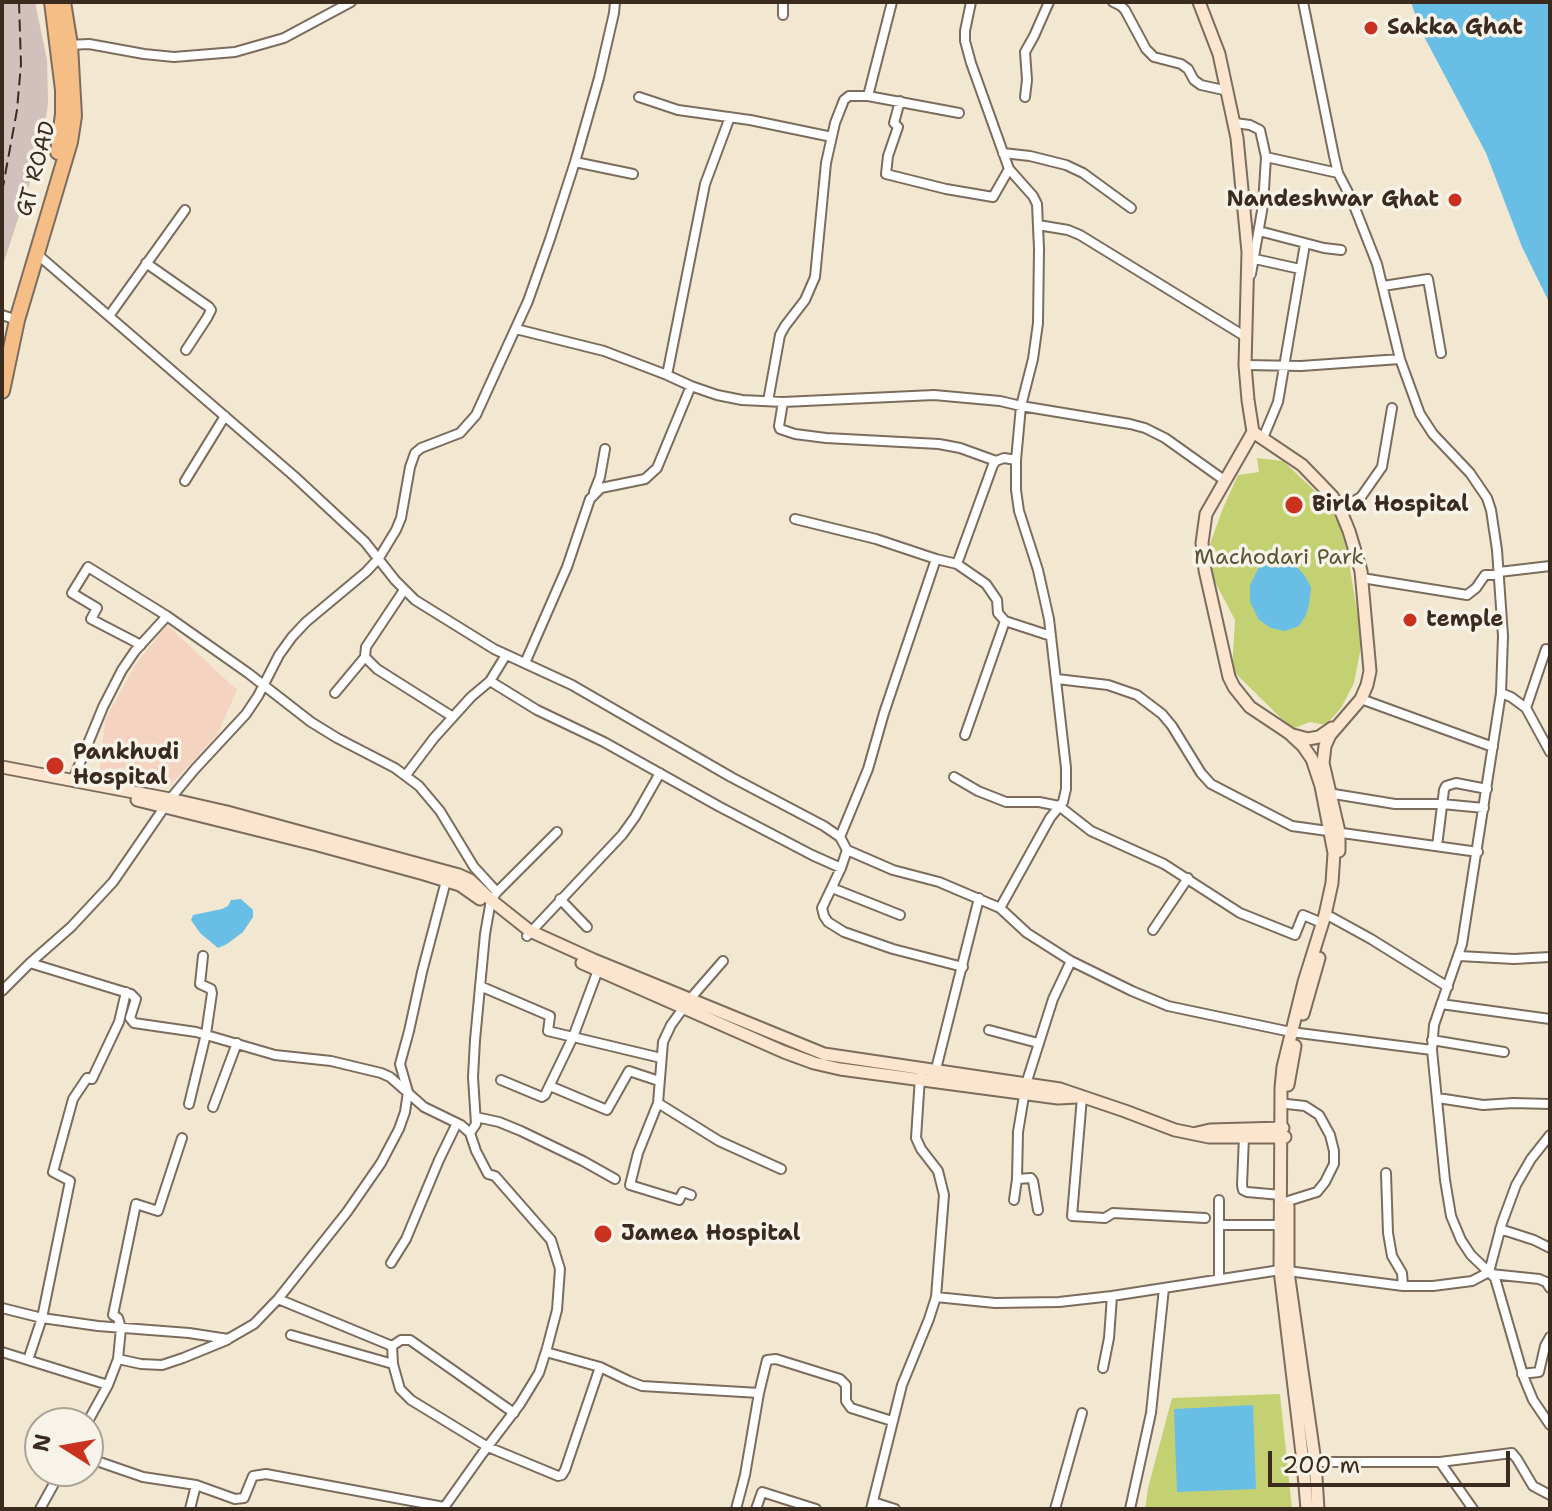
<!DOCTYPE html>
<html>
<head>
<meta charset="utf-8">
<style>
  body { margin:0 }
  #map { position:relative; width:1552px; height:1511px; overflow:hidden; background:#f2e8d2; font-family:"Shantell Sans",sans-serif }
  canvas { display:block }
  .frame { position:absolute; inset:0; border:4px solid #3b2a1e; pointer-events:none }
  .north { position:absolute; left:24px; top:1407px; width:80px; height:80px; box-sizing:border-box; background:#f7f3e8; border:2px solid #aca397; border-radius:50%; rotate:281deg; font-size:22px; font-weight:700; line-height:32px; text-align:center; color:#3b2a1e }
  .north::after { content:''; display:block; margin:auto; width:28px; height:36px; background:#c8321e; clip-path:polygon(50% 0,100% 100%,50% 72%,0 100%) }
  .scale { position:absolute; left:1268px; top:1451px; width:242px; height:36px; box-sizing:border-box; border:4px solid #3b2a1e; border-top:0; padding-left:10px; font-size:24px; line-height:28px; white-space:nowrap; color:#3b2a1e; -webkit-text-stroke:6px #f7f3e8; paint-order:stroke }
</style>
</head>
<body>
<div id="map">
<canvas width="1552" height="1511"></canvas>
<div class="frame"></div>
<div class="north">N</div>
<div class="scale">200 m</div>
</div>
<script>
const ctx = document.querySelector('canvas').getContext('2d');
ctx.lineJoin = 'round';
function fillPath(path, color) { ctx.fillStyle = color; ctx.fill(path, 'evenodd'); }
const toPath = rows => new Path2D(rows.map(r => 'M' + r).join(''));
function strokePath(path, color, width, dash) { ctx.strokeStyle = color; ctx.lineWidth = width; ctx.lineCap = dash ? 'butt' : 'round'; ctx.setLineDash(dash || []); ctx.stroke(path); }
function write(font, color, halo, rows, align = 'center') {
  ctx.font = font + ' "Shantell Sans",sans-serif'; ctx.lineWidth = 7; ctx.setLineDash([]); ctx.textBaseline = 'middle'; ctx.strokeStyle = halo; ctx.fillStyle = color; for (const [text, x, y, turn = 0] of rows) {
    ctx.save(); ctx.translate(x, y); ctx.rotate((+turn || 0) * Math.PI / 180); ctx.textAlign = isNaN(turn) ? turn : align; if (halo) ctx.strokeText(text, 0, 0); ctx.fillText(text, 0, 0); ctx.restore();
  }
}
fillPath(toPath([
  [167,625,237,690,217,735,167,789,100,769,105,719,136,664]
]), '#f5d3c1');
fillPath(toPath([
  [2,2,35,2,47,60,48,103,43,142,2,268]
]), '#d1c0bc');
fillPath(toPath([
  [1257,458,1283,461,1328,503,1339,523,1347,551,1362,641,1354,683,1341,708,1326,725,1310,722,1292,729,1232,670,1235,620,1212,576,1210,544,1223,508,1238,475,1259,472],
  [1280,1394,1292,1509,1145,1509,1148,1488,1172,1398]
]), '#c4d172');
fillPath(toPath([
  [1411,2,1550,2,1550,304,1522,247,1486,153,1420,29],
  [1274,554,1276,560,1296,566,1305,576,1311,587,1309,605,1306,615,1299,626,1285,631,1271,628,1259,620,1250,602,1250,585,1259,567,1267,563,1266,558],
  [241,899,253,910,253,917,243,932,227,944,218,948,200,933,191,920,193,915,222,909,228,906,231,900],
  [1253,1405,1256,1489,1177,1492,1174,1409]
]), '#69bee5');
const street = toPath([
  [783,2,783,15],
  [971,2,965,31,965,41,971,63,1009,169,1033,196,1037,204,1039,249,1038,323,1033,359,1021,406,1016,460,1016,490,1019,511,1038,570,1049,619,1066,768,1066,789,1063,802,1050,818,1000,908,1027,933,1071,961,1132,991,1168,1006,1291,1032,1432,1050,1445,1180,1451,1216,1461,1240,1471,1255,1495,1278,1524,1378,1533,1400,1550,1425],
  [1113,2,1121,6,1125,10,1146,49,1154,57,1181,64,1188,69,1194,80,1201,85,1228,91],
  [1303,2,1334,156,1338,173,1351,198,1377,264,1400,359,1420,414,1433,434,1470,473,1487,498,1491,510,1497,550,1503,636,1501,693,1462,944,1434,1025,1432,1050],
  [68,45,89,44,144,54,174,57,235,52,284,38,351,2],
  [868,96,959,113],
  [639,97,678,110,750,120,832,137],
  [1025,97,1027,80,1025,52,1034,36,1049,2],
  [900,101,894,123,898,127,888,156,886,174,946,189,993,197,1009,169],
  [1235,123,1250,125,1260,130,1266,157,1263,205,1251,274],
  [1003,153,1030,156,1066,165,1083,173,1131,208],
  [1266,157,1338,173],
  [575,162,633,174],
  [1038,225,1068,230,1080,235,1246,337],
  [1259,231,1324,248,1341,250],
  [37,254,294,476,365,542,395,580,415,600,494,649,572,685,731,777,824,826,840,837,847,850,893,870,939,882,1000,908],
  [1255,259,1300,269],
  [146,263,209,307,211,310,207,318,186,350],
  [1383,286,1428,279,1441,353],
  [2,315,17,320],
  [109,316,185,210],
  [516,329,604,351,667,375,691,386,717,395,742,400,783,402,934,395,1000,401,1021,406,1130,424,1145,428,1165,438,1224,480],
  [1245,365,1301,366,1400,359],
  [667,375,705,184,730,117],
  [768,401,780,335,785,326,805,300,815,277,826,163,835,123,844,100,849,96,868,96,892,2],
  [783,402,779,426,780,429,795,434,826,438,939,444,960,448,996,461],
  [1263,438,1278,402,1305,244],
  [185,481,225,416],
  [594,492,600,477,605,449],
  [1340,509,1361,497,1382,467,1392,408],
  [795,519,876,539,936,559],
  [957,564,986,584,997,600,998,613,1005,621,1051,636],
  [1499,572,1550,566],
  [1362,578,1467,595,1476,588,1485,575,1499,575],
  [404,590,366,647,365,657,377,669,453,717],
  [141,645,91,619,97,608,72,593,88,567,167,616],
  [525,663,567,567,590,499,601,488,645,479,657,468,691,386],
  [1057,679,1108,685,1137,695,1162,714,1172,726,1201,773,1211,784,1292,826,1478,852],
  [490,681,537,710,604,742,720,807,812,855,841,868,847,850],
  [335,693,365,657],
  [1501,693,1511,697,1526,708,1550,752],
  [1361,699,1493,747],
  [1526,708,1546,649],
  [965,735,1005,621],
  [406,775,434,738,471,697,490,681,506,655],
  [954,777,978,791,1006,802,1039,802,1059,806,1091,831,1164,864,1240,913,1295,935,1303,915,1322,923],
  [73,780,103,707,122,670,135,651,167,616,248,673,311,722,337,738,395,768,419,786,440,811,474,867,497,892,491,900,485,934,475,1040,473,1077,476,1124,470,1133,476,1151,488,1174,495,1176,551,1240,560,1269,557,1310,547,1348,539,1373,520,1404,482,1454,443,1509],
  [1330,792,1334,794,1395,804,1442,804,1484,808],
  [840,837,868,769,884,713,936,559,957,564,993,465,996,461,1004,458,1016,460],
  [1437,846,1444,790,1446,786,1456,783,1487,789],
  [841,868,822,908,824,916,828,922,844,932,893,949,963,967],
  [832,888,900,915],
  [497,892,557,832],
  [560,899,587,927],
  [1331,917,1371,939,1448,987],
  [1153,930,1188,878],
  [527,936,622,835,635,817,660,773],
  [1459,956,1514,959,1550,957],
  [30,963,131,994,136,999,130,1018,134,1023,196,1032,275,1055,331,1061,381,1073,390,1077,424,1107,461,1125,470,1133],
  [480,986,550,1016,548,1031,661,1058],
  [2,991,30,963,71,927,113,882,170,799,195,769,246,714,258,696,279,655,292,637,306,622,366,572,379,558,396,530,401,518,410,467,415,453,421,448,460,433,476,415,528,301,550,239,575,162,599,78,614,13,615,2],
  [1441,1004,1550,1019],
  [989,1030,1038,1043],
  [1432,1040,1504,1052],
  [935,1073,979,898],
  [501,1080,542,1097,545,1095,573,1037,598,970],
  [550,1086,607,1110,629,1071,659,1081],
  [1082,1097,1072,1216,1105,1218,1113,1213,1205,1218],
  [1438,1098,1483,1105,1513,1103,1550,1104],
  [658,1103,719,1141,781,1169],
  [189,1104,206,1034,212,993,211,989,200,984,203,956],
  [1287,1104,1305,1106,1319,1115,1330,1135,1334,1151,1334,1164,1325,1182,1317,1192,1288,1201],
  [213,1107,237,1043],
  [476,1117,499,1122,521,1131,583,1161,615,1179],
  [1244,1137,1242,1185,1243,1190,1247,1192,1281,1195],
  [1386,1173,1388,1233,1392,1256,1402,1273,1403,1286],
  [1017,1179,1031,1178,1033,1181,1038,1210],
  [691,1195,683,1192,679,1200,630,1185,638,1153,658,1103,663,1042,671,1025,690,999,723,961],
  [1014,1200,1017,1179,1018,1132,1026,1084,1053,999,1071,961],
  [1219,1200,1219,1279],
  [1219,1225,1280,1225],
  [1500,1229,1534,1240,1550,1248],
  [391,1263,406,1239,439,1160,457,1123],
  [1491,1274,1539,1279,1546,1282,1550,1288],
  [936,1297,995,1303,1059,1302,1112,1296,1280,1270,1403,1286,1433,1286,1472,1281,1489,1272,1502,1223,1516,1185,1531,1159,1550,1135],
  [278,1299,392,1346],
  [2,1308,42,1318,98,1326,189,1333,228,1339,254,1324,278,1299,347,1212,381,1163,399,1129,405,1112,408,1092,400,1064,409,1031,422,972,446,881],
  [291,1335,393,1364],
  [392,1346,393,1364,400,1389,411,1400,488,1447,558,1476,562,1475,565,1470,600,1367],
  [392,1346,401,1340,410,1340,514,1413],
  [2,1352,108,1385,87,1423],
  [546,1352,600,1367,629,1381,642,1386,759,1393],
  [118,1359,141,1364,162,1365,183,1358,227,1340],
  [28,1360,42,1318,70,1181,53,1172,73,1099,87,1078,92,1079,119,1022,126,992],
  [1103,1368,1109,1338,1112,1296],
  [1522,1374,1539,1372,1545,1346,1550,1337],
  [108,1385,118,1359,121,1328,118,1318,113,1315,136,1204,158,1211,182,1138],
  [88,1458,143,1477,196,1485,235,1499,244,1498,253,1476,266,1474,444,1507],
  [1303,1462,1440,1462,1473,1509],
  [1440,1462,1512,1453,1517,1459,1533,1486,1550,1495],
  [873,1502,895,1509],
  [40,1509,61,1471],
  [190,1509,196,1485],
  [736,1509,745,1475,759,1393,767,1360,776,1359,840,1379,846,1385,846,1401,851,1408,892,1421],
  [756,1509,762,1492,816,1509],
  [871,1509,902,1385,929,1319,936,1297,944,1195,938,1171,921,1149,916,1138,920,1077],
  [1055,1509,1082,1413],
  [1130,1509,1151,1413,1164,1288]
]);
const secondary = toPath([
  [1199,2,1219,54,1237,138,1248,252,1245,365,1248,400,1253,432,1206,514,1202,543,1205,570,1229,677,1234,687,1250,707,1289,733,1303,746,1312,759,1321,786,1334,853,1332,883,1325,915,1304,982,1283,1067,1281,1088,1280,1270,1303,1462,1307,1509],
  [1253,432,1302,465,1332,496,1340,509,1349,531,1361,571,1370,671,1367,685,1361,699,1330,735,1325,746,1323,763,1339,832,1339,851],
  [1293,735,1308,739,1319,737,1332,728],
  [2,767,170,799,227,812,459,875,470,880,491,900,530,931,594,960,824,1054,1060,1089,1125,1111,1175,1130,1209,1137,1285,1137],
  [137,800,318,845,424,874,460,885,480,899],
  [582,963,784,1052,814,1063,840,1069,1058,1098,1077,1097],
  [1303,1014,1319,958],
  [1288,1085,1295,1046],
  [1197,1133,1210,1130,1283,1128],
  [1288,1206,1288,1272,1315,1462,1318,1509]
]);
const highway = toPath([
  [52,2,63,90,63,114,58,152],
  [2,391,17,320,70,142,74,116,70,45,63,2]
]);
strokePath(street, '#7b6c5d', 12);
strokePath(secondary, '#7b6c5d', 15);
strokePath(highway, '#7b6c5d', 18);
strokePath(street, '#fff', 8);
strokePath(secondary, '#fbe5cf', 11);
strokePath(highway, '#f6be87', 14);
strokePath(toPath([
  [2,192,17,110,21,64,19,2]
]), '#3b2a1e', 2, [12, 6]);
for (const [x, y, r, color] of [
  [1371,28,8,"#c8321e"],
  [1455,200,8,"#c8321e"],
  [1294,505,10,"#c8321e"],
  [1410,620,8,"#c8321e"],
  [55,766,10,"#c8321e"],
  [603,1234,10,"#c8321e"]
]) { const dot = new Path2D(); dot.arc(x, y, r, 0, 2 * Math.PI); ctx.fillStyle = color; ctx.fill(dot); strokePath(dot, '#f7f3e8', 3); }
write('bold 22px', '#3b2a1e', '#f7f3e8', [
  ["Sakka Ghat",1387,28],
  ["Nandeshwar Ghat",1439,200,"right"],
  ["Birla Hospital",1312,505],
  ["temple",1426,620],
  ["Pankhudi",73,753],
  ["Hospital",73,778],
  ["Jamea Hospital",621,1234]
], 'left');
write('22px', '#3b2a1e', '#f7f3e8', [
  ["GT ROAD",37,169,-75]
]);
write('22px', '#5d5433', '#f7f3e8', [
  ["Machodari Park",1279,558]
]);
</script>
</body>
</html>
